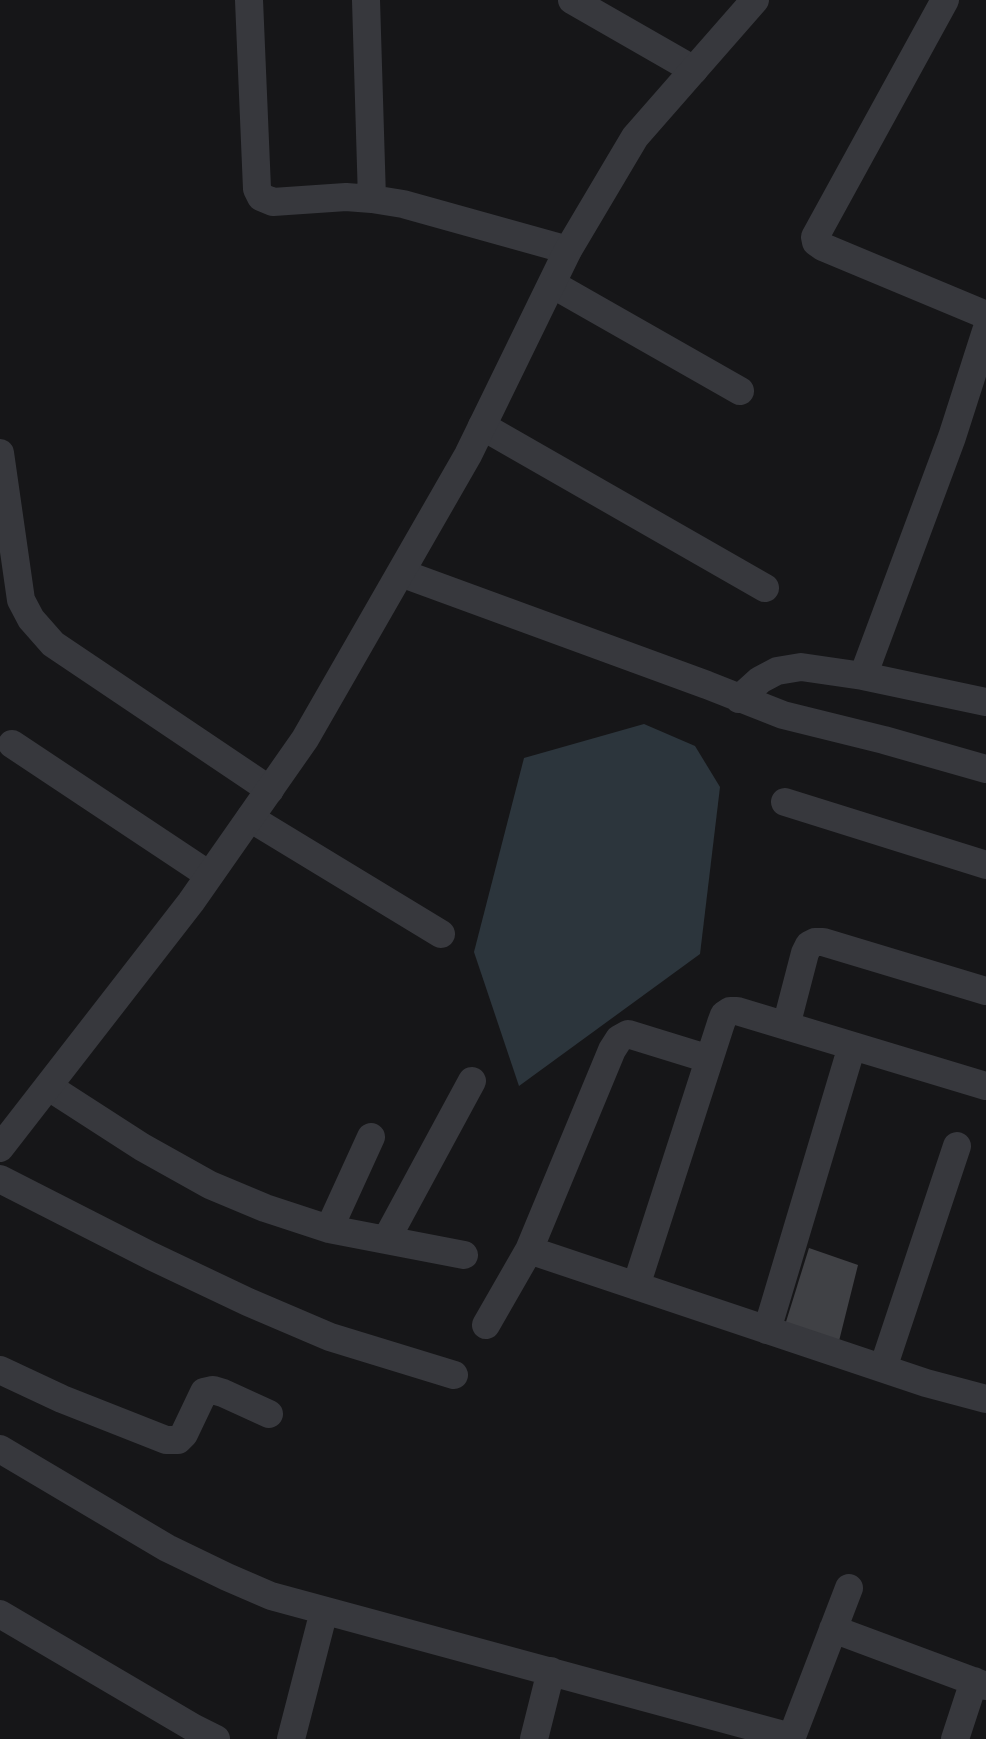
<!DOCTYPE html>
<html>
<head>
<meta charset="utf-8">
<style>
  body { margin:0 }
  canvas { display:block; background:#161618 }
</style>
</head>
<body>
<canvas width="986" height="1739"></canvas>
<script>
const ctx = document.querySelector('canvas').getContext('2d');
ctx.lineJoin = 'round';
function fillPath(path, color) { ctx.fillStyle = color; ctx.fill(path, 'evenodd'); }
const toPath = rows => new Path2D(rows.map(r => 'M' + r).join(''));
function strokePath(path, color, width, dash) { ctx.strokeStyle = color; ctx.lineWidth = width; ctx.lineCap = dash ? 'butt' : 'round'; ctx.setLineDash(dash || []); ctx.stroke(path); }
fillPath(toPath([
  [644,724,695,746,720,787,700,954,519,1086,474,952,524,758]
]), '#2c353c');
fillPath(toPath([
  [809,1248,858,1265,839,1341,785,1325]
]), '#404145');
strokePath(toPath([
  [249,0,257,189,261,197,273,202,346,197,372,199,403,204,568,250],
  [366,0,372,199],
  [572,0,694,70],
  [945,0,815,237,816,242,823,247,986,315],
  [552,284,740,391],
  [482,426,765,588],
  [0,453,21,600,31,619,53,644,270,790],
  [401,573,707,685,783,715,884,740,986,769],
  [863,676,986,702],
  [739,699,760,680,777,671,801,667,863,676,952,437,986,331],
  [12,744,209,875],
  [785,802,986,865],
  [250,818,441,934],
  [786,1026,805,953,809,945,815,942,823,942,986,991],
  [49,1087,142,1147,210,1185,265,1208,329,1229,464,1255],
  [0,1179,151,1256,248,1302,330,1337,454,1375],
  [329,1229,371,1137],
  [386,1240,472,1081],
  [529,1250,926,1383,986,1399],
  [636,1286,721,1023,724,1015,730,1011,737,1011,986,1086],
  [486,1325,529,1250,612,1050,619,1039,628,1034,709,1059],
  [767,1330,852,1046],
  [883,1368,957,1146],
  [0,1370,62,1399,166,1440,178,1440,184,1434,204,1392,213,1390,223,1393,269,1414],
  [0,1449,167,1548,227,1577,271,1596,791,1737],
  [0,1614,194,1728,216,1739],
  [833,1629,986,1686],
  [291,1739,324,1611],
  [534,1739,551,1671],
  [791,1739,849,1588],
  [955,1739,974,1681]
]), '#37383d', 28);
strokePath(toPath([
  [0,1148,191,902,305,739,468,455,568,250,635,137,755,0]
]), '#37383d', 28);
</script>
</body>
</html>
